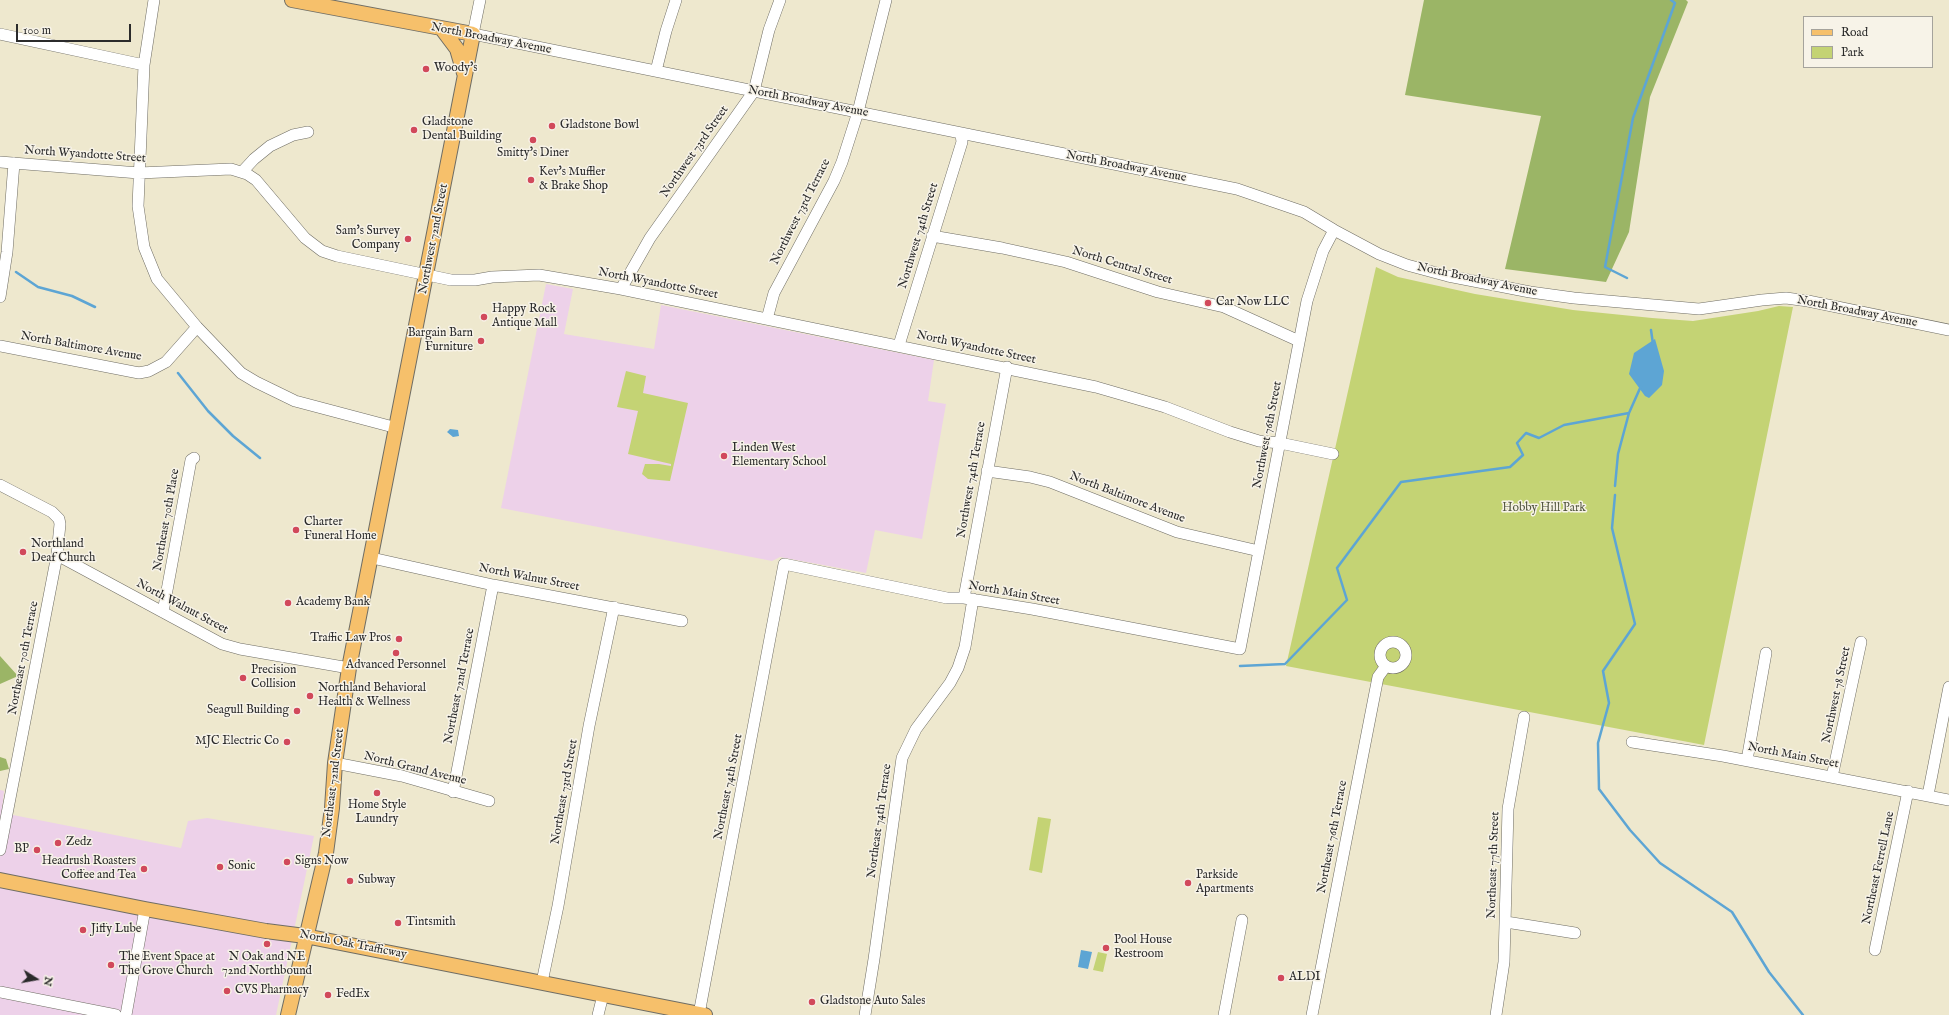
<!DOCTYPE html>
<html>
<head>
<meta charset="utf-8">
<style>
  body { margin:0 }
  #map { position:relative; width:1949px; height:1015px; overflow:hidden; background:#eee8ce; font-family:"IM FELL English",serif }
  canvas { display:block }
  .legend { position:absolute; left:1803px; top:16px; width:130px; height:52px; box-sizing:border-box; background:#f7f3e8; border:1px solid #a5a39c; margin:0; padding:5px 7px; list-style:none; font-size:12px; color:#2b2b2b }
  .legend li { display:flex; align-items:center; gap:8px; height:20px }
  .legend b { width:20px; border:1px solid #a5a39c }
  .north { position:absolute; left:16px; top:959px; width:40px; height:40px; -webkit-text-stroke:3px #f7f3e8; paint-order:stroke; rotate:101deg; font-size:11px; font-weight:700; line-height:16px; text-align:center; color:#2b2b2b }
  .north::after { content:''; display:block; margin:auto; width:14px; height:18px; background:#2b2b2b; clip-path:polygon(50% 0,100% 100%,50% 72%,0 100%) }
  .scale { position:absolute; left:16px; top:24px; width:115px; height:18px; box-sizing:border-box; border:2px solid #2b2b2b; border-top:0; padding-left:5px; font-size:12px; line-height:14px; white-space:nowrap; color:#2b2b2b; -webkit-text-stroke:3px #f7f3e8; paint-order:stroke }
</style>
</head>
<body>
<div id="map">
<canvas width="1949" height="1015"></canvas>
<ul class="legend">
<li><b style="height:5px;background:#f6c06b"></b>Road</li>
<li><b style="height:11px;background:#c4d374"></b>Park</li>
</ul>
<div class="north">N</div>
<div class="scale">100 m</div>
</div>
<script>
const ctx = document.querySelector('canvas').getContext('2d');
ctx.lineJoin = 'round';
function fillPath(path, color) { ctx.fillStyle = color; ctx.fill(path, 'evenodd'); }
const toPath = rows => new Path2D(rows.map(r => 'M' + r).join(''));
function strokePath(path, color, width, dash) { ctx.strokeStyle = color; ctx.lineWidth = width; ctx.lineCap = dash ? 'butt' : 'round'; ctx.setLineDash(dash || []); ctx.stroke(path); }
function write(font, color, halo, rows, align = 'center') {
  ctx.font = font + ' "IM FELL English",serif'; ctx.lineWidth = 3; ctx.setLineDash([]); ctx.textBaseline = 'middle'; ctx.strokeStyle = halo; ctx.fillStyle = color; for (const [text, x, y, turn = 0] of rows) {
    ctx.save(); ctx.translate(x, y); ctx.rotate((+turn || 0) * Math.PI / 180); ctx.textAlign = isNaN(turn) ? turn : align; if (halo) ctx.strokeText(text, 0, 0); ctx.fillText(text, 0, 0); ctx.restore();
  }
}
fillPath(toPath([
  [546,284,573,289,564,334,654,349,661,305,934,360,928,401,946,404,922,539,875,530,866,573,780,557,772,561,501,508],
  [0,790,4,791,2,810,13,815,181,848,188,821,207,818,314,836,276,1015,0,1015]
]), '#edd1e9');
fillPath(toPath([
  [1376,267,1398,277,1416,281,1475,294,1573,310,1652,318,1693,321,1758,311,1779,306,1793,307,1704,745,1286,666],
  [626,371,646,376,643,393,688,403,670,481,648,479,642,474,645,464,659,464,671,466,671,464,628,454,638,411,617,407],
  [1038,817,1051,819,1042,873,1029,870],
  [1098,952,1107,954,1103,972,1093,970]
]), '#c4d374');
fillPath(toPath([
  [1424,0,1686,0,1688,2,1650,97,1629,232,1606,282,1505,269,1541,116,1405,95],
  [0,656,18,676,0,684],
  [0,757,6,759,9,769,0,771]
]), '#9bb566');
fillPath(toPath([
  [1655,339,1664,371,1662,385,1649,398,1645,396,1629,374,1634,353],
  [450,429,458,430,459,436,453,437,447,432],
  [1081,950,1092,952,1088,969,1078,967]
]), '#5da5d4');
strokePath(toPath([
  [16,272,38,287,72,296,95,307],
  [1627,278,1605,267,1633,118,1675,3,1671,0],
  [1651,330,1653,344],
  [178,373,208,411,233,436,260,458],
  [1615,486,1618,454,1629,413],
  [1615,495,1612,528,1635,624,1603,671,1609,703,1598,743,1599,789,1630,830,1660,863,1732,912,1769,972,1803,1015],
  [1240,666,1285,664,1347,600,1337,568,1401,482,1510,467,1523,455,1517,443,1526,433,1539,438,1564,425,1629,413,1641,386]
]), '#5da5d4', 2.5);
const minor = toPath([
  [154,0,144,65,138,206,144,247,157,279,197,327,241,373,256,382,295,401,397,428],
  [480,0,473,34,1237,189,1304,212,1334,230,1379,254,1407,265,1448,276,1530,292,1574,298,1699,309,1762,300,1786,298,1808,301,1949,330],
  [0,34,144,65],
  [656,71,666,31,676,0],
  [0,162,139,173,231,169,247,174,256,180,305,238,322,251,337,256,451,280,475,280,492,277,539,275,621,289,1096,387,1165,407,1230,432,1259,441,1280,443,1333,454],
  [242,172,254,159,270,146,293,135,308,132],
  [932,236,1002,248,1066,262,1158,292,1224,307,1299,341],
  [621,289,650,238,754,91,769,30,780,0],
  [0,297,7,252,14,163],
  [767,319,774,293,834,181,842,162,858,112,886,0],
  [899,345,962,142,961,134],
  [0,346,139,373,149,371,166,362,197,327],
  [987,471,1030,477,1050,482,1177,532,1259,551],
  [0,485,52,512,59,519,60,524,57,555,0,850],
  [57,555,222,644,240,649,349,668],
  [372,558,493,585,682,621],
  [964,598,1007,367],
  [163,612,191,460,194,458],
  '1380 655a13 13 0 1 1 26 0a13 13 0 1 1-26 0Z',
  [1632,742,1723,756,1949,800],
  [1747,760,1766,653],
  [335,763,402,776,489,801],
  [1832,777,1861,642],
  [453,792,493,585],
  [1928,795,1949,687],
  [1506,922,1575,933],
  [1875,950,1908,791],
  [542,982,558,906,589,726,614,607],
  [0,992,116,1015],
  [699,1014,784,564,947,598,964,598,1032,609,1240,649,1307,301,1323,251,1334,230],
  [126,1015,145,909],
  [598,1015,603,995],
  [865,1015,874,959,902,758,916,729,950,683,958,668,965,647,973,599],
  [1224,1015,1242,920],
  [1312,1015,1378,677,1386,666],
  [1496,1015,1504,962,1508,809,1524,717]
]);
const major = toPath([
  [442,29,457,49,464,73],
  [0,880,145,909,266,931,305,936,705,1015],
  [288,1015,326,853,332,808,335,763,349,668,473,34,292,0]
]);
strokePath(minor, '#6f6d64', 12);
strokePath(major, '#6f6d64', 16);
strokePath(minor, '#fff', 11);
strokePath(major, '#f6c06b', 14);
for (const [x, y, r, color] of [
  [426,69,4,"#d1495b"],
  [552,126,4,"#d1495b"],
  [414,130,4,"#d1495b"],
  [533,140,4,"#d1495b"],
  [531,180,4,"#d1495b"],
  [408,239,4,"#d1495b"],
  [1208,303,4,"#d1495b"],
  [484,317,4,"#d1495b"],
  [481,341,4,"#d1495b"],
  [724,456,4,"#d1495b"],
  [296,530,4,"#d1495b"],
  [23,552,4,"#d1495b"],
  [288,603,4,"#d1495b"],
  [399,639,4,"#d1495b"],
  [396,653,4,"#d1495b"],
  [243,678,4,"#d1495b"],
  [310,696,4,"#d1495b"],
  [297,711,4,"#d1495b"],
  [287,742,4,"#d1495b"],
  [377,793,4,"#d1495b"],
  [58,843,4,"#d1495b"],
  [37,850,4,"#d1495b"],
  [287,862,4,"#d1495b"],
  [220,867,4,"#d1495b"],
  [144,869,4,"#d1495b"],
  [350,881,4,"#d1495b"],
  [1188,883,4,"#d1495b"],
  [398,923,4,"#d1495b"],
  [83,930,4,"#d1495b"],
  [267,944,4,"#d1495b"],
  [1106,948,4,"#d1495b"],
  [111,965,4,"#d1495b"],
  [1281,978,4,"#d1495b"],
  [227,991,4,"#d1495b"],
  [328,995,4,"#d1495b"],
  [812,1002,4,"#d1495b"]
]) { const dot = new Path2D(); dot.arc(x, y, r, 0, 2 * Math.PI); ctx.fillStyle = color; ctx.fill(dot); strokePath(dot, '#f7f3e8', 1.5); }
write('12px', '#2b2b2b', '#f7f3e8', [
  ["North Broadway Avenue",491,39,11],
  ["North Broadway Avenue",808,102,11],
  ["Northwest 73rd Street",695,152,-55],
  ["North Wyandotte Street",85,155,4],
  ["North Broadway Avenue",1126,167,11],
  ["Northwest 73rd Terrace",801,212,-63],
  ["Northwest 74th Street",919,236,-73],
  ["Northwest 72nd Street",434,239,-79],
  ["North Central Street",1122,266,17],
  ["North Broadway Avenue",1477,280,12],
  ["North Wyandotte Street",658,284,11],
  ["North Broadway Avenue",1857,312,11],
  ["North Baltimore Avenue",81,347,10],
  ["North Wyandotte Street",976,348,12],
  ["Northwest 76th Street",1268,435,-79],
  ["Northwest 74th Terrace",972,480,-80],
  ["North Baltimore Avenue",1127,498,21],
  ["Northeast 70th Place",167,520,-80],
  ["North Walnut Street",529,578,11],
  ["North Main Street",1014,594,10],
  ["North Walnut Street",182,607,28],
  ["Northeast 70th Terrace",24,658,-79],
  ["Northeast 72nd Terrace",460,686,-79],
  ["Northwest 78 Street",1837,695,-78],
  ["North Main Street",1793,756,11],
  ["North Grand Avenue",415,769,14],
  ["Northeast 72nd Street",334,783,-83],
  ["Northeast 74th Street",729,787,-79],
  ["Northeast 73rd Street",565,792,-80],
  ["Northeast 74th Terrace",880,821,-82],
  ["Northeast 76th Terrace",1333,837,-79],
  ["Northeast 77th Street",1494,865,-88],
  ["Northeast Ferrell Lane",1879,868,-78],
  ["North Oak Trafficway",353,945,11]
]);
write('12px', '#2b2b2b', '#f7f3e8', [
  ["Woody's",434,69],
  ["Gladstone",422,123],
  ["Dental Building",422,137],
  ["Gladstone Bowl",560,126],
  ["Smitty's Diner",533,154,"center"],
  ["Kev's Muffler",539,173],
  ["& Brake Shop",539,187],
  ["Sam's Survey",400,232,"right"],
  ["Company",400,246,"right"],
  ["Car Now LLC",1216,303],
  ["Happy Rock",492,310],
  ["Antique Mall",492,324],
  ["Bargain Barn",473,334,"right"],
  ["Furniture",473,348,"right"],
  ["Linden West",732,449],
  ["Elementary School",732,463],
  ["Charter",304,523],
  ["Funeral Home",304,537],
  ["Northland",31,545],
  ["Deaf Church",31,559],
  ["Academy Bank",296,603],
  ["Traffic Law Pros",391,639,"right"],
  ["Advanced Personnel",396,666,"center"],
  ["Precision",251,671],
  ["Collision",251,685],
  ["Northland Behavioral",318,689],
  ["Health & Wellness",318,703],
  ["Seagull Building",289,711,"right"],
  ["MJC Electric Co",279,742,"right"],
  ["Home Style",377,806,"center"],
  ["Laundry",377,820,"center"],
  ["Zedz",66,843],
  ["BP",29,850,"right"],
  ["Headrush Roasters",136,862,"right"],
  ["Coffee and Tea",136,876,"right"],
  ["Signs Now",295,862],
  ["Sonic",228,867],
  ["Parkside",1196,876],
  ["Apartments",1196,890],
  ["Subway",358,881],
  ["Tintsmith",406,923],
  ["Jiffy Lube",91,930],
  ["Pool House",1114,941],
  ["Restroom",1114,955],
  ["The Event Space at",119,958],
  ["The Grove Church",119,972],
  ["N Oak and NE",267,958,"center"],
  ["72nd Northbound",267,972,"center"],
  ["ALDI",1289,978],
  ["CVS Pharmacy",235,991],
  ["FedEx",336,995],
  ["Gladstone Auto Sales",820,1002]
], 'left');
write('12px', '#51553d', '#f7f3e8', [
  ["Hobby Hill Park",1544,509]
]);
</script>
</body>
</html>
